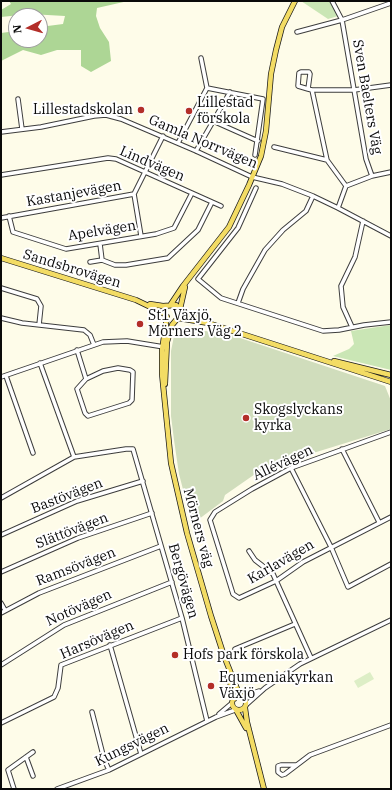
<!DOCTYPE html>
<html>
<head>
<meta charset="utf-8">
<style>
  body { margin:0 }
  #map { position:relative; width:392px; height:790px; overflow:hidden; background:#fefce9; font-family:"IBM Plex Serif",serif }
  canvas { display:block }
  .frame { position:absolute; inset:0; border:2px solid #0a0a0a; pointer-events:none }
  .north { position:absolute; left:8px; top:8px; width:40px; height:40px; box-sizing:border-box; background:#fff; border:1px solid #9d9d9d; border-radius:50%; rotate:264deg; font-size:11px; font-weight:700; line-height:16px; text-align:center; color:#0a0a0a }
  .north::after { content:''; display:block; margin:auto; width:14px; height:18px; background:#b32e29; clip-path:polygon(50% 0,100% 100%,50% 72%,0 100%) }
</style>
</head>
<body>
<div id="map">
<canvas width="392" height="790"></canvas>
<div class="frame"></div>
<div class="north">N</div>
</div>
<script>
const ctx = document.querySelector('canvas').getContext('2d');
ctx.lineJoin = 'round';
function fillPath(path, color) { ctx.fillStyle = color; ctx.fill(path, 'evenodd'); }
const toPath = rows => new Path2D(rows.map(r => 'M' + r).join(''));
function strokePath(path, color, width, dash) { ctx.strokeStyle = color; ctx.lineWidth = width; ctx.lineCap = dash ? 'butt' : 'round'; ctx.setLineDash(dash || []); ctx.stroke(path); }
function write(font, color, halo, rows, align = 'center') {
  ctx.font = font + ' "IBM Plex Serif",serif'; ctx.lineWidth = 4; ctx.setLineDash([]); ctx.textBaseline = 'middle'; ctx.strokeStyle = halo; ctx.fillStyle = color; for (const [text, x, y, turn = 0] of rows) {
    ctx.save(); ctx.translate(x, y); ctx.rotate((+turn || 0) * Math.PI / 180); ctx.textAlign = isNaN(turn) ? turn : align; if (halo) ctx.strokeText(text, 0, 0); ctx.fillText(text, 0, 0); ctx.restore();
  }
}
fillPath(toPath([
  [301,1,331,1,338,16,328,19],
  [391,325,391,370,333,356,349,349,354,344,351,331]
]), '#cae6b5');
fillPath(toPath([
  [9,1,128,1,97,8,96,16,100,28,109,42,111,61,91,72,81,66,81,50,57,50,41,55,23,50,1,61,1,33,16,31,16,40,40,40,40,27,63,24,65,16,30,14,1,17,1,10,11,4]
]), '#add695');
fillPath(toPath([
  [205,331,225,333,385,386,391,401,391,429,284,462,258,472,225,495,223,501,195,522,191,520,179,474,174,440,171,416,171,351,174,336,187,332]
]), '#d0ddbc');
fillPath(toPath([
  [370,672,374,679,358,688,354,681]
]), '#ddeec6');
const minor = toPath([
  [332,1,342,20,366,159,372,176],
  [297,32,342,20,391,3],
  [201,58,207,88],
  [207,88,263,99,255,155],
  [308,89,310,74,309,72,301,72,299,73,298,86,308,89,312,90,354,90,391,85],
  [312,90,327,160,346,186],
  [18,99,22,129],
  [213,121,258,141],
  [1,132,41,127,94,116,106,115,121,119,196,151,252,177,282,184,313,196,338,208,391,236],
  [178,143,207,88],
  [274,147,327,160],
  [196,151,230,92],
  [1,175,108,158,116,159,221,206],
  [256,188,238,228,198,279,221,298,323,331,339,330,364,325,391,322],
  [134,194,141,236],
  [338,208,346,186,372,176,391,172],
  [9,216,13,232,66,249,156,234,174,228,192,193],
  [1,218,134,194,163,136],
  [100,244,102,260,115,265,126,265,168,258,198,230,212,202],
  [90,262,102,260],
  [1,288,37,299,41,306,39,325],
  [238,303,243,289,265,250,283,230,306,211,313,196],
  [1,318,22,323,84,330,90,335,94,345],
  [352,327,343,307,341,286,355,257,363,221],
  [77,350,86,379,77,389,85,413,88,416,129,403,132,400,133,372,130,370,118,368,103,371,86,379],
  [40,363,74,457],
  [6,376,33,453],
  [1,377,103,342,127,341,164,347],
  [391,432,291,468,252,489,215,512,210,520,233,594,239,598,276,581,303,562,391,517],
  [342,449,379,522],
  [291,468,331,547,348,587,391,564],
  [1,498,74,457,126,449,133,449,182,618,207,721],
  [1,535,77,501,143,481],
  [249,551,255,560,273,574,311,658],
  [1,572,78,538,152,513],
  [1,603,5,610],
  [1,613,39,593,161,546],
  [110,645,141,754],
  [235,649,295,624],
  [1,665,64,625,172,582],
  [243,697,259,691],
  [246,705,265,688,300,664,391,620],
  [92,712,104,759,109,770],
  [219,714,232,703],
  [1,723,54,697,58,688,61,665,182,618],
  [26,757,33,776],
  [296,765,281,765,278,766,278,772,282,775,285,774,310,755,391,725],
  [14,789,8,770,33,752],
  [57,789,109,770,216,717,235,710]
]);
const major = toPath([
  [1,258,136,300,165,314],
  [150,304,163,306,176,305,181,311,198,318],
  [171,304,183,286,229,227,249,185,261,156,266,131,271,74,276,50,282,27,295,1],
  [180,309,185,287],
  [167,317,162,350,162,374,171,463,187,533,211,616,224,656,238,691,242,697],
  [178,318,208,323,391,382],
  [334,361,391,375],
  [165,384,167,342,172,325,177,319],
  [228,673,234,699],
  '232 703a7 7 0 1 1 14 0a7 7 0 1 1-14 0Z',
  [245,708,247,722,264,789],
  [236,710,246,728]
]);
strokePath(minor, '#3d3d3d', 5.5);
strokePath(major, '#1b1b1b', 6);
strokePath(minor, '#fff', 3.5);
strokePath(major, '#f3dc64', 4.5);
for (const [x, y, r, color] of [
  [141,110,4,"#b32e29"],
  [189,111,4,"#b32e29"],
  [140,324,4,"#b32e29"],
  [246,418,4,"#b32e29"],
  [175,655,4,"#b32e29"],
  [211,686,4,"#b32e29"]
]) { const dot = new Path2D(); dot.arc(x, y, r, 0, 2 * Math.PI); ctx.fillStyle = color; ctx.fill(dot); strokePath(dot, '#fff', 1.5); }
write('14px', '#0a0a0a', '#fff', [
  ["Sven Baelters Väg",367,97,80],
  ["Gamla Norrvägen",203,142,23],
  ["Lindvägen",152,164,23],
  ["Kastanjevägen",74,194,-10],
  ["Apelvägen",102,231,-9],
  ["Sandsbrovägen",72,269,17],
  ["Allévägen",283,463,-25],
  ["Bastövägen",67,496,-21],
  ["Mörners väg",198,528,75],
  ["Slättövägen",72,531,-21],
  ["Karlavägen",281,562,-30],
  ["Ramsövägen",76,567,-21],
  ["Bergövägen",183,581,74],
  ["Notövägen",79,608,-24],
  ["Harsövägen",97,640,-23],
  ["Kungsvägen",132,745,-26]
]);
write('14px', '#0a0a0a', '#fff', [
  ["Lillestad",197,103],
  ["förskola",197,119],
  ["Lillestadskolan",133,110,"right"],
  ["St1 Växjö,",148,316],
  ["Mörners Väg 2",148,332],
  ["Skogslyckans",254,410],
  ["kyrka",254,426],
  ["Hofs park förskola",183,655],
  ["Equmeniakyrkan",219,678],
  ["Växjö",219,694]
], 'left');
</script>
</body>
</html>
